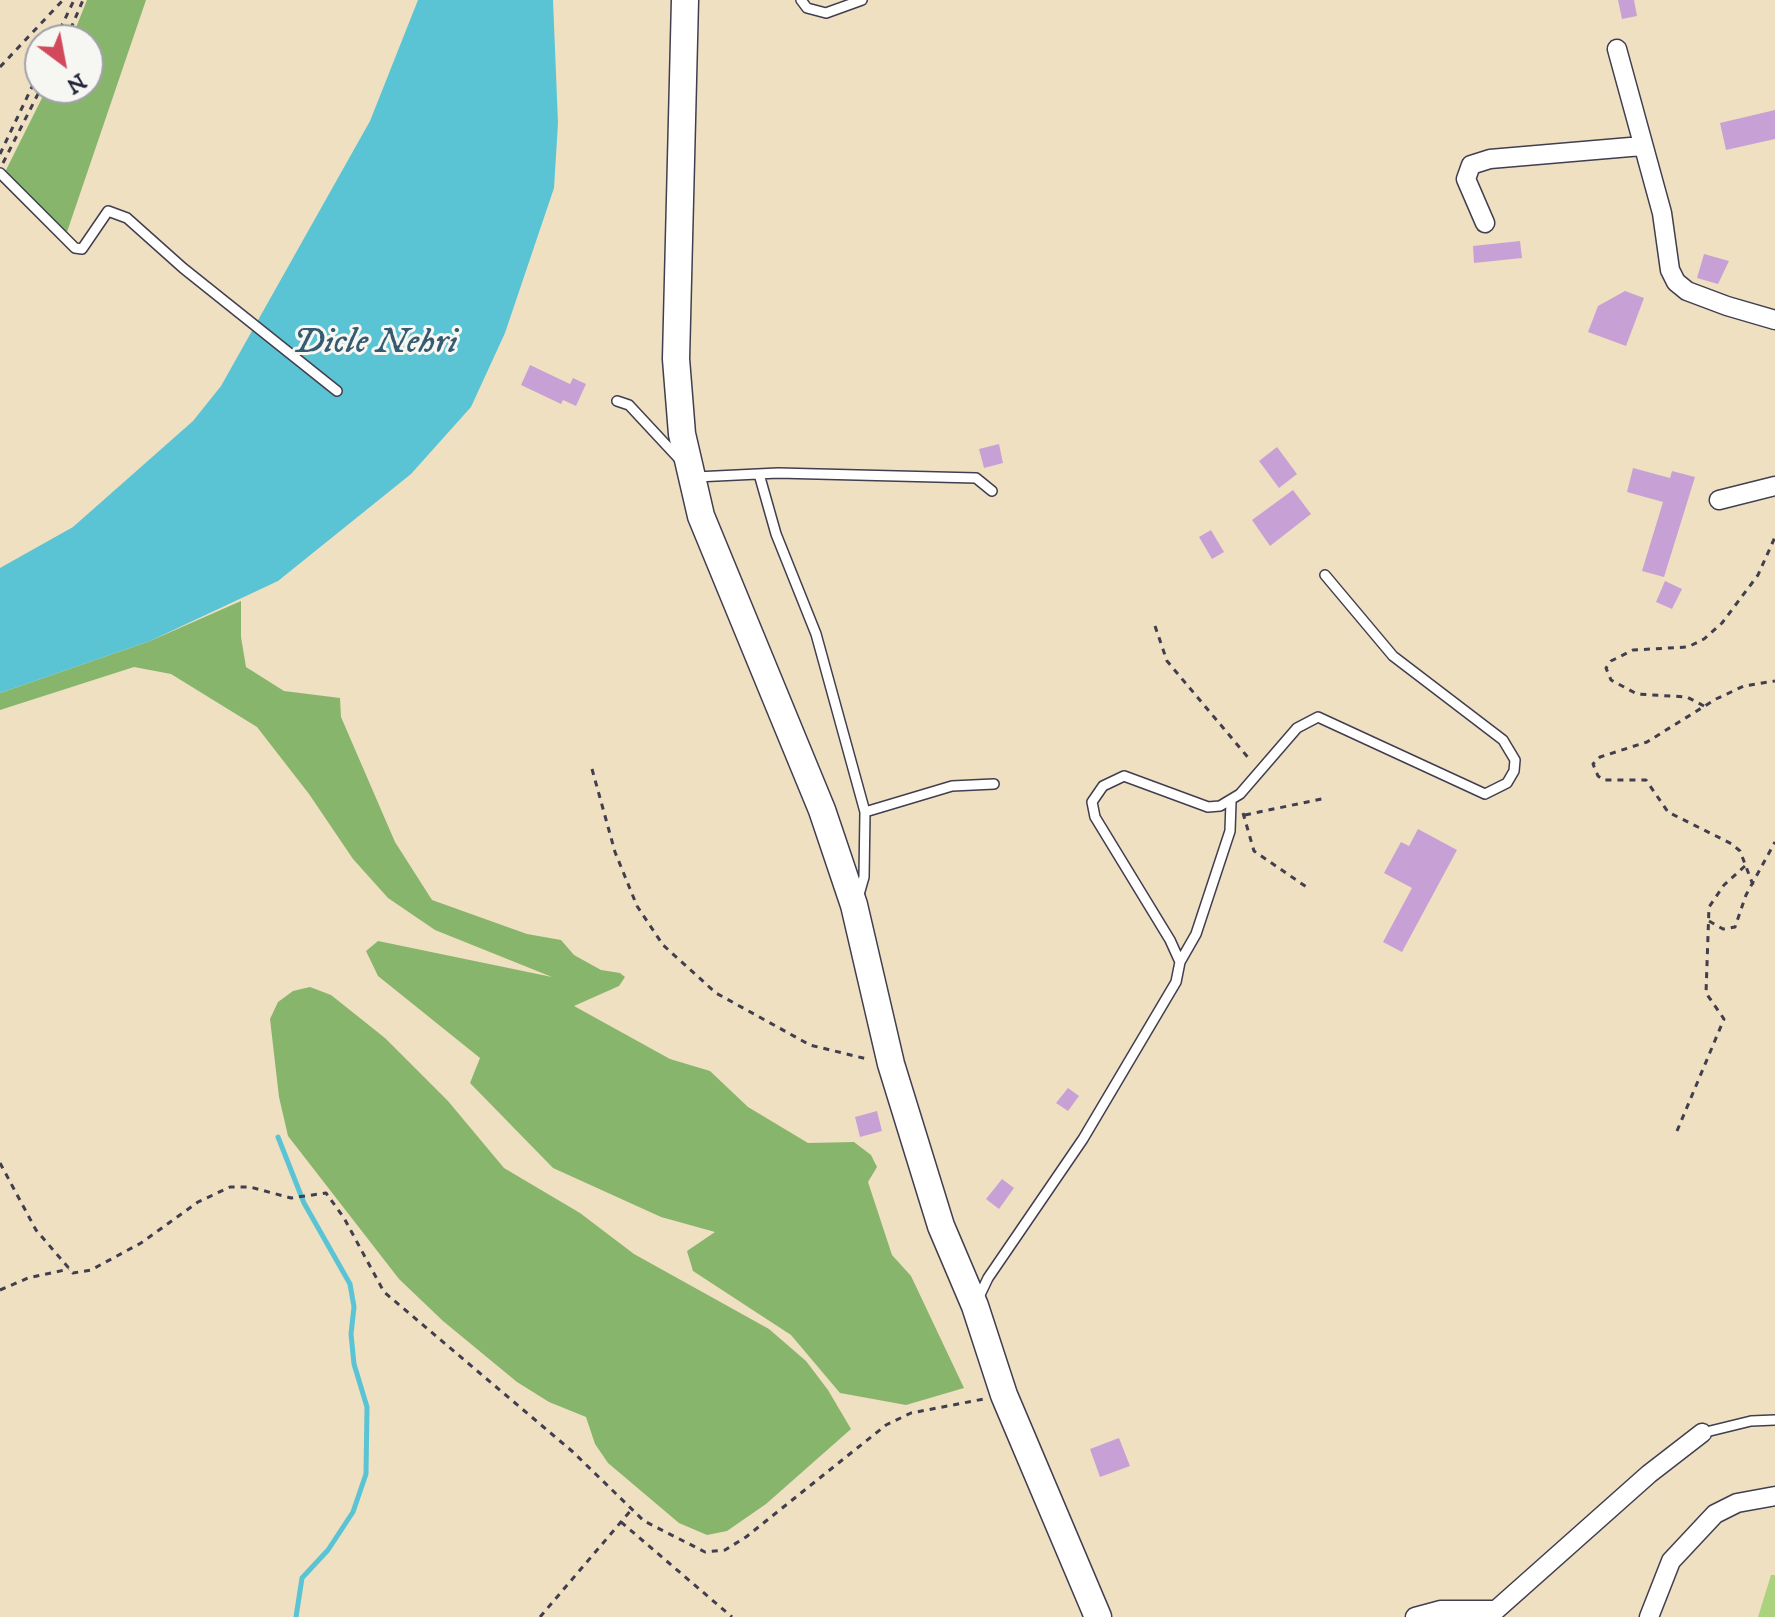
<!DOCTYPE html>
<html>
<head>
<meta charset="utf-8">
<style>
  body { margin:0 }
  #map { position:relative; width:1775px; height:1617px; overflow:hidden; background:#efe0c1; font-family:"IM FELL DW Pica",serif }
  canvas { display:block }
  .north { position:absolute; left:24px; top:24px; width:80px; height:80px; box-sizing:border-box; background:#f6f6f2; border:2px solid #a1a1a9; border-radius:50%; rotate:148deg; font-size:22px; font-weight:700; line-height:32px; text-align:center; color:#22223b }
  .north::after { content:''; display:block; margin:auto; width:28px; height:36px; background:#d1495b; clip-path:polygon(50% 0,100% 100%,50% 72%,0 100%) }
</style>
</head>
<body>
<div id="map">
<canvas width="1775" height="1617"></canvas>
<div class="north">N</div>
</div>
<script>
const ctx = document.querySelector('canvas').getContext('2d');
ctx.lineJoin = 'round';
function fillPath(path, color) { ctx.fillStyle = color; ctx.fill(path, 'evenodd'); }
const toPath = rows => new Path2D(rows.map(r => 'M' + r).join(''));
function strokePath(path, color, width, dash) { ctx.strokeStyle = color; ctx.lineWidth = width; ctx.lineCap = dash ? 'butt' : 'round'; ctx.setLineDash(dash || []); ctx.stroke(path); }
function write(font, color, halo, rows, align = 'center') {
  ctx.font = font + ' "IM FELL DW Pica",serif'; ctx.lineWidth = 6; ctx.setLineDash([]); ctx.textBaseline = 'middle'; ctx.strokeStyle = halo; ctx.fillStyle = color; for (const [text, x, y, turn = 0] of rows) {
    ctx.save(); ctx.translate(x, y); ctx.rotate((+turn || 0) * Math.PI / 180); ctx.textAlign = isNaN(turn) ? turn : align; if (halo) ctx.strokeText(text, 0, 0); ctx.fillText(text, 0, 0); ctx.restore();
  }
}
fillPath(toPath([
  [1771,1575,1775,1575,1775,1617,1758,1617]
]), '#abd37d');
fillPath(toPath([
  [87,0,146,0,67,232,5,172,47,88,88,88,88,40,71,40],
  [241,601,241,637,246,667,284,691,340,698,341,717,395,842,432,900,527,934,561,940,574,955,601,970,620,973,625,977,619,986,574,1006,670,1059,710,1071,748,1107,808,1143,854,1142,871,1155,877,1167,868,1182,892,1255,911,1276,964,1388,906,1405,840,1393,791,1335,693,1271,687,1251,715,1232,661,1217,553,1168,470,1083,480,1058,378,976,366,951,378,941,552,977,435,930,388,898,353,859,309,794,257,727,171,674,134,667,0,710,0,693,150,641],
  [310,987,331,995,385,1038,448,1101,504,1168,580,1213,634,1254,769,1329,806,1361,828,1390,851,1429,766,1504,727,1531,707,1535,679,1523,608,1463,595,1444,586,1417,549,1402,517,1382,443,1321,399,1279,288,1136,279,1097,270,1019,278,1002,293,991]
]), '#88b56c');
fillPath(toPath([
  [418,0,553,0,558,123,554,188,505,333,471,407,411,474,278,581,150,641,0,693,0,568,73,527,193,421,221,386,370,121]
]), '#5ac4d5');
strokePath(toPath([
  [278,1137,304,1203,350,1284,354,1307,351,1334,354,1364,367,1407,366,1474,353,1512,328,1550,302,1578,296,1617]
]), '#5ac4d5', 5);
fillPath(toPath([
  [1618,0,1634,0,1637,16,1622,19],
  [1775,110,1775,139,1726,150,1720,123],
  [1520,241,1522,258,1474,263,1473,246],
  [1704,254,1729,261,1718,284,1697,278],
  [1625,291,1644,298,1626,346,1588,332,1598,306],
  [530,365,570,384,573,378,586,384,576,406,563,400,561,404,521,385],
  [999,444,1003,463,984,468,979,449],
  [1277,447,1297,474,1279,488,1259,461],
  [1633,468,1670,478,1672,471,1695,477,1664,577,1642,571,1663,502,1627,492],
  [1293,490,1311,514,1270,546,1252,520],
  [1211,530,1224,552,1212,559,1199,537],
  [1665,581,1682,589,1672,609,1656,602],
  [1418,829,1457,850,1402,952,1383,942,1412,888,1384,873,1401,842,1409,846],
  [1068,1088,1079,1096,1068,1111,1056,1103],
  [877,1111,882,1131,860,1137,855,1117],
  [1002,1179,1014,1188,999,1209,986,1199],
  [1119,1438,1130,1466,1100,1477,1090,1449]
]), '#c7a1d6');
const lane = toPath([
  [801,0,807,8,826,13,862,0],
  [0,173,75,248,82,249,108,211,127,218,183,268,337,391],
  [617,401,629,405,682,462],
  [759,474,776,534,816,634,865,812],
  [696,477,778,473,976,478,992,491],
  [858,898,864,877,865,812,952,786,994,784],
  [1180,962,1196,934,1230,831,1231,802],
  [978,1299,988,1278,1083,1139,1176,982,1180,962,1170,940,1095,817,1092,802,1103,786,1124,776,1208,807,1220,806,1240,794,1297,728,1318,717,1485,794,1507,783,1514,771,1515,760,1503,740,1393,656,1325,575],
  [1702,1433,1751,1421,1775,1420]
]);
const street = toPath([
  [1617,49,1662,213,1670,270,1676,282,1687,291,1727,306,1775,320],
  [1485,223,1466,179,1471,165,1490,159,1642,146],
  [1719,500,1775,486],
  [1415,1617,1441,1610,1496,1610,1649,1474,1702,1433],
  [1649,1617,1671,1561,1715,1514,1737,1503,1775,1496]
]);
const secondary = toPath([
  [685,0,676,359,682,434,701,516,822,810,854,905,891,1064,941,1226,975,1306,1004,1395,1098,1617]
]);
strokePath(lane, '#413e4f', 12);
strokePath(street, '#413e4f', 21);
strokePath(secondary, '#413e4f', 29);
strokePath(toPath([
  [55,40,74,0],
  [66,40,83,0],
  [0,67,63,0],
  [0,154,40,70],
  [3,163,41,88],
  [1155,626,1167,661,1251,761],
  [1704,706,1687,697,1637,694,1611,680,1606,668,1611,661,1633,650,1688,647,1704,639,1722,623,1758,575,1775,537],
  [592,769,615,852,637,906,663,945,716,993,810,1045,867,1059],
  [1243,813,1254,851,1308,888],
  [1245,815,1326,798],
  [1753,885,1740,851,1732,844,1668,812,1646,780,1604,780,1598,776,1593,764,1600,757,1647,742,1716,699,1744,686,1775,681],
  [1709,921,1723,929,1735,927,1746,895,1775,842],
  [1677,1131,1724,1019,1706,993,1709,907,1724,885,1746,865],
  [0,1163,36,1230,73,1273,91,1270,141,1243,198,1202,230,1187,250,1187,291,1198,326,1193,344,1218,384,1292,573,1452,644,1521,705,1552,725,1550,746,1537,886,1425,911,1413,984,1399],
  [0,1290,28,1278,69,1269],
  [621,1522,732,1617],
  [540,1617,632,1509]
]), '#413e4f', 3, [6, 6]);
strokePath(lane, '#fff', 9);
strokePath(street, '#fff', 18);
strokePath(secondary, '#fff', 26);
write('italic 36px', '#365b71', '#f6f6f2', [
  ["Dicle Nehri",375,345]
]);
</script>
</body>
</html>
